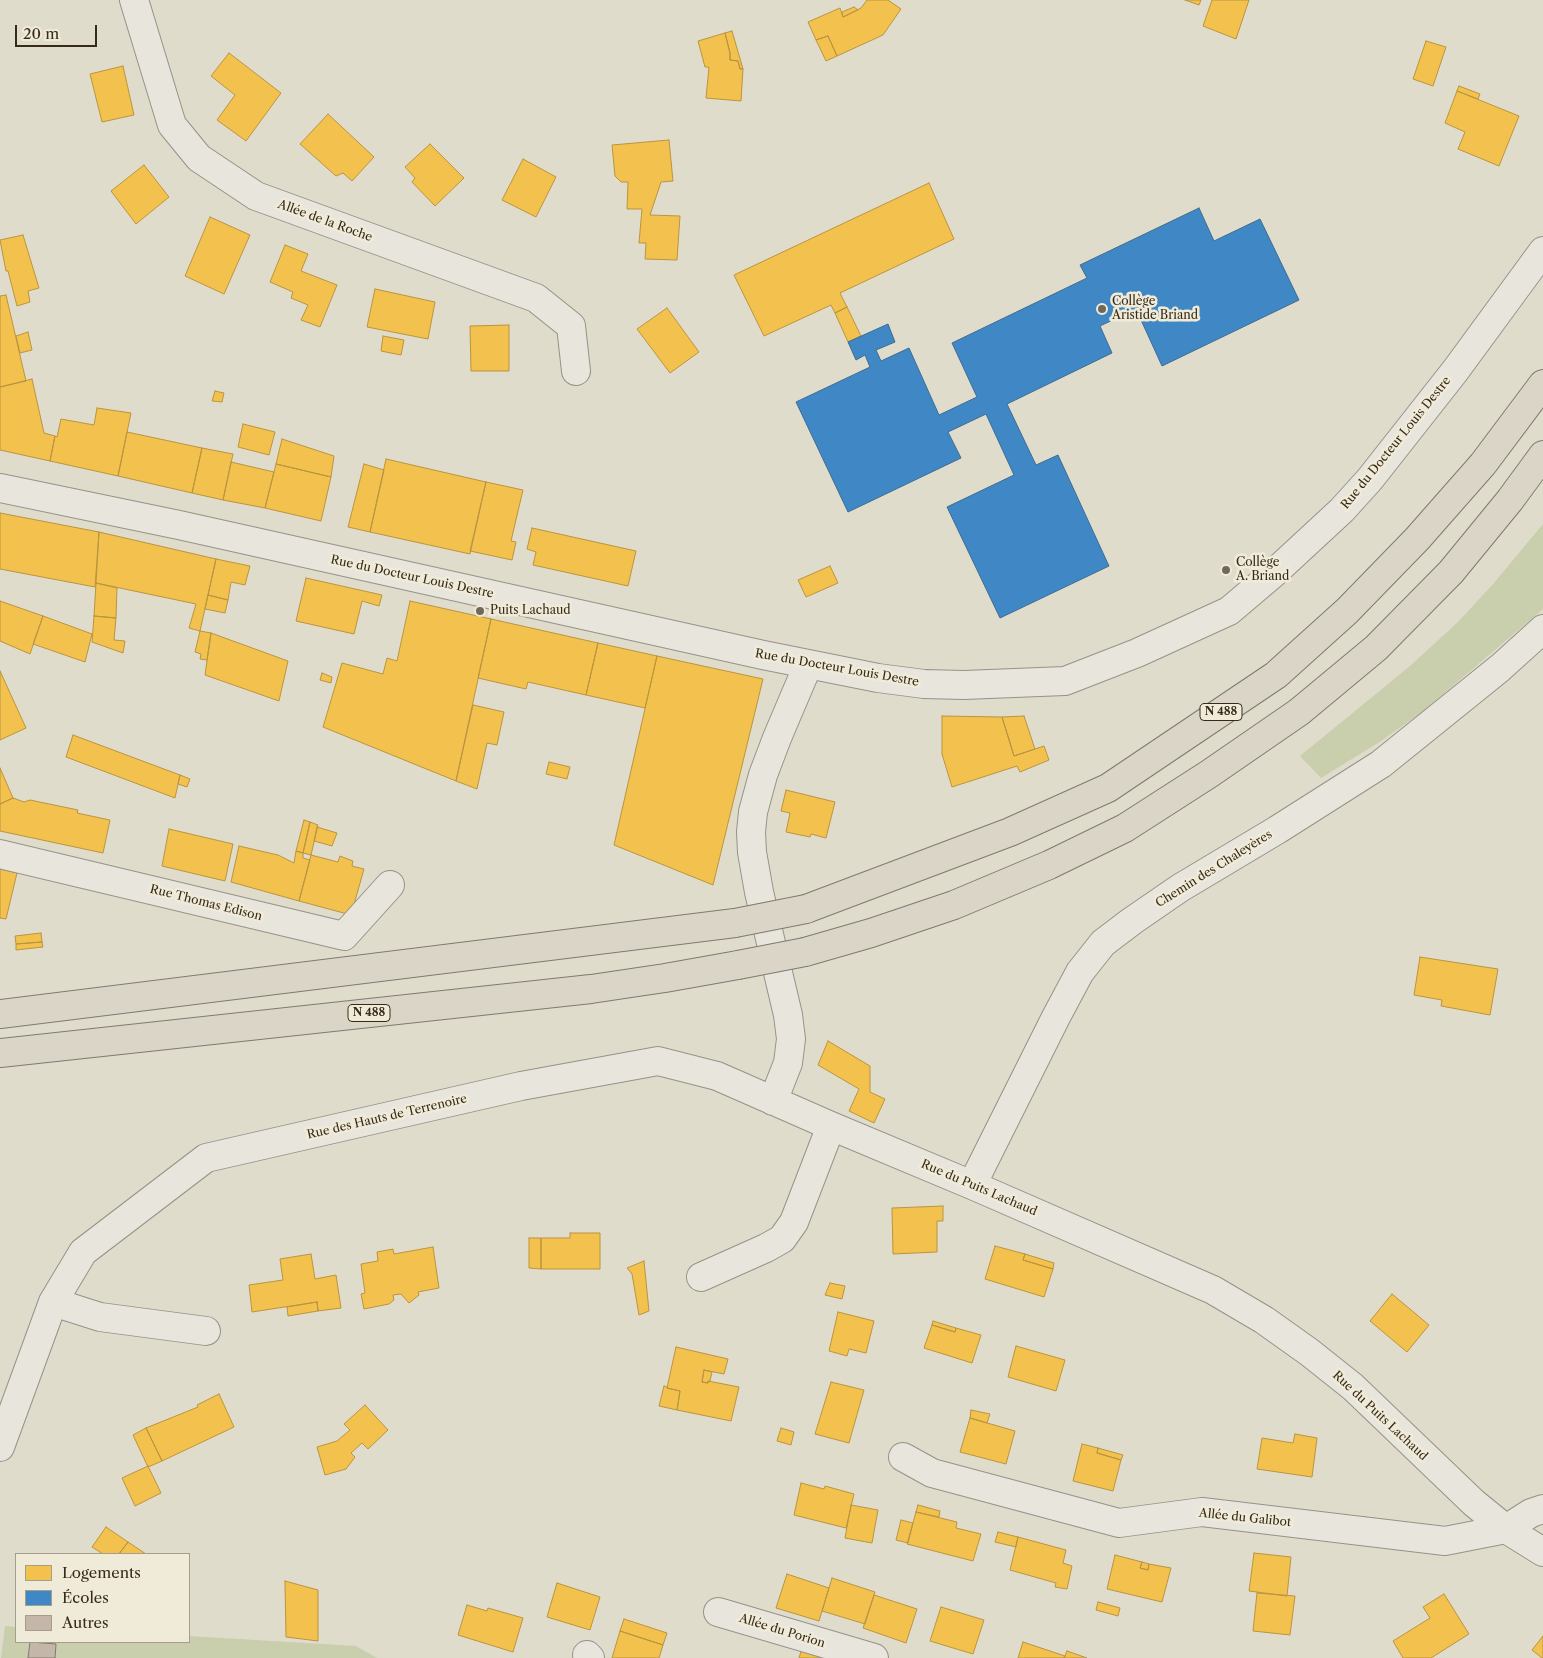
<!DOCTYPE html>
<html>
<head>
<meta charset="utf-8">
<style>
  body { margin:0 }
  #map { position:relative; width:1543px; height:1658px; overflow:hidden; background:#e0dccc; font-family:"Libre Caslon Text",serif }
  canvas { display:block }
  .legend { position:absolute; left:15px; top:1553px; width:175px; height:90px; box-sizing:border-box; background:#f0ebd9; border:1px solid #a69e8c; margin:0; padding:6px 9px; list-style:none; font-size:15px; color:#372a19 }
  .legend li { display:flex; align-items:center; gap:10px; height:25px }
  .legend b { width:25px; border:1px solid #a69e8c }
  .scale { position:absolute; left:15px; top:25px; width:82px; height:22px; box-sizing:border-box; border:2px solid #372a19; border-top:0; padding-left:6px; font-size:15px; line-height:18px; white-space:nowrap; color:#372a19; -webkit-text-stroke:4px #f0ebd9; paint-order:stroke }
</style>
</head>
<body>
<div id="map">
<canvas width="1543" height="1658"></canvas>
<ul class="legend">
<li><b style="height:14px;background:#f2c14e"></b>Logements</li>
<li><b style="height:14px;background:#3f88c5"></b>Écoles</li>
<li><b style="height:14px;background:#c4b6a8"></b>Autres</li>
</ul>
<div class="scale">20 m</div>
</div>
<script>
const ctx = document.querySelector('canvas').getContext('2d');
ctx.lineJoin = 'round';
function fillPath(path, color) { ctx.fillStyle = color; ctx.fill(path, 'evenodd'); }
const toPath = rows => new Path2D(rows.map(r => 'M' + r).join(''));
function strokePath(path, color, width, dash) { ctx.strokeStyle = color; ctx.lineWidth = width; ctx.lineCap = dash ? 'butt' : 'round'; ctx.setLineDash(dash || []); ctx.stroke(path); }
function write(font, color, halo, rows, align = 'center') {
  ctx.font = font + ' "Libre Caslon Text",serif'; ctx.lineWidth = 5; ctx.setLineDash([]); ctx.textBaseline = 'middle'; ctx.strokeStyle = halo; ctx.fillStyle = color; for (const [text, x, y, turn = 0] of rows) {
    ctx.save(); ctx.translate(x, y); ctx.rotate((+turn || 0) * Math.PI / 180); ctx.textAlign = isNaN(turn) ? turn : align; if (halo) ctx.strokeText(text, 0, 0); ctx.fillText(text, 0, 0); ctx.restore();
  }
}
fillPath(toPath([
  [1543,524,1543,609,1422,712,1378,743,1321,778,1300,756,1410,666,1458,622,1493,584],
  [5,1626,16,1627,16,1642,189,1642,189,1636,356,1646,377,1658,1,1658]
]), '#c9cead');
const homes = toPath([
  [867,0,888,0,901,9,883,35,837,56,828,36,816,40,808,22,840,8,843,17,861,8,867,0],
  [1185,0,1201,0,1199,5,1185,0],
  [1212,0,1249,0,1236,39,1203,26,1212,0],
  [854,7,858,10,843,17,842,12,854,7],
  [732,31,743,69,740,69,738,61,730,60,730,53,725,33,732,31],
  [725,33,730,53,730,60,738,61,740,69,743,69,741,101,706,98,709,67,705,67,698,41,725,33],
  [828,36,837,56,826,61,816,40,828,36],
  [1426,41,1446,47,1433,86,1413,79,1426,41],
  [229,53,281,93,246,141,217,120,235,95,211,76,229,53],
  [123,66,134,115,102,122,90,74,123,66],
  [1459,86,1480,94,1478,99,1457,91,1459,86],
  [1457,91,1519,116,1499,166,1458,149,1465,132,1445,123,1457,91],
  [328,114,374,157,352,181,343,173,336,176,300,144,328,114],
  [669,140,673,181,661,182,650,215,680,216,677,260,645,259,646,243,639,243,642,209,627,209,628,182,621,182,615,176,612,145,669,140],
  [430,144,464,178,435,206,412,182,415,178,405,167,430,144],
  [523,159,556,177,536,217,502,200,523,159],
  [144,165,169,197,136,224,111,191,144,165],
  [929,183,954,239,840,293,847,307,835,313,831,305,764,336,734,275,929,183],
  [210,217,250,235,224,294,185,276,210,217],
  [23,235,39,288,28,291,30,302,17,306,8,271,6,271,0,240,23,235],
  [285,245,308,254,301,271,337,285,320,327,301,320,308,305,291,298,293,292,270,282,285,245],
  [375,289,435,302,428,339,367,327,375,289],
  [6,295,26,381,0,387,0,296,6,295],
  [847,307,861,336,848,342,835,313,847,307],
  [667,308,699,352,670,373,637,329,667,308],
  [509,325,509,371,471,371,470,326,509,325],
  [28,332,32,350,20,353,16,336,28,332],
  [383,336,404,340,401,355,381,351,383,336],
  [32,379,44,433,55,436,50,461,0,450,0,387,32,379],
  [215,391,224,393,222,402,212,401,215,391],
  [97,408,131,413,118,476,50,461,55,436,57,437,61,419,94,425,97,408],
  [243,424,275,432,269,455,238,447,243,424],
  [127,432,202,448,192,493,118,476,127,432],
  [282,439,334,456,331,477,276,464,282,439],
  [202,448,233,454,223,500,192,493,202,448],
  [386,459,486,482,470,554,370,532,386,459],
  [231,462,274,472,265,508,223,500,231,462],
  [276,464,331,477,321,521,265,508,276,464],
  [364,464,384,470,370,532,348,527,364,464],
  [486,482,523,490,511,541,516,542,512,560,470,551,486,482],
  [0,513,99,532,95,587,0,569,0,513],
  [532,528,636,551,628,586,533,565,536,552,527,549,532,528],
  [99,532,216,559,200,631,189,628,196,604,96,583,99,532],
  [216,559,250,566,245,585,231,582,228,600,208,595,216,559],
  [830,566,838,583,806,597,798,580,830,566],
  [306,578,382,595,379,606,362,601,354,634,296,621,306,578],
  [96,583,117,588,116,618,94,616,96,583],
  [208,595,228,600,225,613,205,609,208,595],
  [0,601,43,616,30,654,0,641,0,601],
  [410,601,491,619,456,781,323,727,342,663,383,674,387,658,397,661,410,601],
  [43,616,92,634,85,662,33,644,43,616],
  [94,616,116,618,114,640,125,641,123,653,92,642,94,616],
  [491,619,598,643,586,695,528,682,526,689,478,678,491,619],
  [200,631,211,633,207,660,200,659,201,654,195,652,200,631],
  [211,633,288,661,279,701,205,675,211,633],
  [598,643,657,656,645,708,586,695,598,643],
  [657,656,763,679,713,885,614,845,657,656],
  [0,671,26,728,0,740,0,671],
  [322,673,332,677,331,683,320,680,322,673],
  [473,705,504,712,497,745,487,743,477,789,456,781,473,705],
  [942,716,1002,717,1014,756,1044,746,1049,760,1020,772,1017,766,952,787,942,754,942,716],
  [1024,716,1035,749,1014,756,1002,717,1024,716],
  [73,735,180,775,175,798,66,757,73,735],
  [549,762,570,767,567,779,546,774,549,762],
  [0,768,13,798,0,804,0,768],
  [180,775,190,779,187,787,178,784,180,775],
  [786,790,835,802,826,838,811,834,810,837,786,832,790,813,781,811,786,790],
  [13,798,24,802,30,800,78,810,77,813,110,820,103,853,0,831,0,804,13,798],
  [304,820,310,822,303,853,296,851,304,820],
  [310,822,318,825,311,855,303,853,310,822],
  [317,827,337,833,332,846,314,841,317,827],
  [169,829,233,844,225,881,162,866,169,829],
  [239,846,278,855,294,863,296,851,303,853,303,858,310,860,299,901,231,882,239,846],
  [311,855,338,862,340,856,353,861,352,866,364,869,351,915,299,901,311,855],
  [0,869,17,873,6,919,0,918,0,869],
  [41,933,42,942,16,944,15,936,41,933],
  [42,942,43,947,16,950,16,944,42,942],
  [1420,957,1498,969,1490,1015,1441,1006,1442,1000,1414,995,1420,957],
  [828,1041,870,1066,870,1092,885,1099,874,1123,849,1111,859,1089,818,1065,828,1041],
  [943,1206,943,1221,937,1221,937,1252,893,1254,892,1208,943,1206],
  [570,1233,600,1233,600,1269,541,1269,541,1238,570,1238,570,1233],
  [529,1238,541,1238,541,1269,529,1268,529,1238],
  [995,1246,1025,1254,1023,1260,1053,1269,1044,1297,985,1279,995,1246],
  [433,1247,439,1288,418,1292,419,1295,409,1303,401,1294,393,1295,394,1300,389,1304,364,1309,361,1294,365,1293,361,1264,378,1261,377,1252,393,1249,394,1254,433,1247],
  [311,1254,315,1279,336,1275,341,1308,318,1311,317,1302,252,1312,249,1285,283,1280,280,1259,311,1254],
  [1025,1254,1054,1263,1053,1269,1023,1260,1025,1254],
  [644,1261,649,1311,639,1315,632,1274,627,1268,644,1261],
  [830,1283,845,1286,842,1299,825,1295,830,1283],
  [1392,1294,1429,1325,1407,1352,1370,1321,1392,1294],
  [317,1302,318,1311,288,1316,287,1307,317,1302],
  [838,1312,874,1321,866,1353,849,1349,847,1356,829,1351,838,1312],
  [933,1321,956,1328,955,1332,932,1325,933,1321],
  [932,1325,955,1332,956,1328,981,1335,972,1363,924,1348,932,1325],
  [1016,1346,1065,1360,1056,1391,1008,1377,1016,1346],
  [676,1347,728,1359,724,1374,704,1370,702,1382,708,1383,708,1381,739,1387,731,1421,677,1410,680,1391,667,1388,676,1347],
  [704,1370,712,1372,710,1381,708,1381,708,1383,702,1382,704,1370],
  [831,1382,864,1390,849,1443,815,1434,831,1382],
  [664,1386,667,1387,667,1388,680,1391,677,1410,659,1406,664,1386],
  [219,1394,234,1427,162,1461,146,1428,198,1407,197,1405,219,1394],
  [365,1405,388,1430,368,1449,362,1443,351,1453,355,1457,346,1469,325,1475,317,1447,337,1441,350,1430,344,1424,365,1405],
  [971,1410,990,1414,987,1423,970,1418,971,1410],
  [970,1418,1015,1431,1006,1464,960,1452,970,1418],
  [146,1428,162,1461,148,1467,133,1435,146,1428],
  [781,1428,794,1432,791,1445,777,1441,781,1428],
  [1295,1434,1317,1438,1312,1477,1257,1469,1262,1438,1293,1443,1295,1434],
  [1082,1444,1098,1448,1097,1453,1121,1460,1113,1491,1073,1481,1082,1444],
  [1098,1448,1123,1455,1121,1460,1097,1453,1098,1448],
  [148,1466,161,1493,135,1506,122,1478,148,1466],
  [801,1483,824,1489,825,1486,854,1494,846,1528,794,1515,801,1483],
  [851,1505,878,1510,872,1543,845,1538,851,1505],
  [918,1505,940,1511,939,1517,916,1512,918,1505],
  [916,1512,957,1522,956,1528,981,1534,973,1561,907,1544,916,1512],
  [901,1520,913,1523,908,1543,896,1540,901,1520],
  [106,1527,128,1542,119,1554,103,1554,92,1547,106,1527],
  [998,1532,1018,1537,1016,1547,995,1542,998,1532],
  [1018,1537,1066,1550,1063,1563,1072,1566,1067,1589,1055,1587,1056,1583,1010,1570,1018,1537],
  [128,1542,146,1554,119,1554,128,1542],
  [1254,1553,1291,1557,1287,1596,1249,1591,1254,1553],
  [1115,1555,1142,1562,1140,1568,1148,1570,1149,1564,1171,1568,1162,1602,1107,1589,1115,1555],
  [1142,1562,1149,1564,1148,1570,1140,1568,1142,1562],
  [787,1574,829,1588,819,1621,776,1608,787,1574],
  [832,1578,875,1592,865,1624,822,1611,832,1578],
  [285,1581,318,1590,318,1641,286,1637,285,1581],
  [557,1583,600,1597,590,1630,547,1617,557,1583],
  [1257,1593,1295,1596,1290,1635,1253,1631,1257,1593],
  [1444,1594,1469,1634,1431,1658,1403,1658,1393,1641,1430,1618,1423,1607,1444,1594],
  [874,1595,917,1609,906,1643,863,1628,874,1595],
  [1098,1602,1120,1608,1118,1616,1096,1610,1098,1602],
  [467,1605,487,1611,488,1608,523,1618,513,1652,458,1635,467,1605],
  [941,1607,984,1620,973,1654,930,1641,941,1607],
  [624,1619,667,1633,663,1645,620,1631,624,1619],
  [620,1631,663,1645,659,1658,612,1658,620,1631],
  [1543,1636,1543,1658,1542,1658,1532,1650,1543,1636],
  [1023,1642,1065,1656,1064,1658,1018,1658,1023,1642],
  [802,1648,845,1658,799,1658,802,1648],
  [1067,1651,1087,1658,1064,1658,1067,1651]
]);
fillPath(homes, '#f2c14e');
strokePath(homes, '#ba943e', 1);
const schools = toPath([
  [1199,208,1214,241,1260,219,1299,300,1162,366,1136,309,1100,326,1112,353,1007,404,1036,465,1058,455,1109,566,1000,618,947,507,1014,475,986,414,948,432,961,458,848,512,796,402,870,367,865,355,856,360,848,342,888,324,895,342,876,350,881,361,909,348,939,415,977,397,952,343,1087,278,1080,265,1199,208]
]);
fillPath(schools, '#3f88c5');
strokePath(schools, '#3d6c91', 1);
const building = toPath([
  [30,1642,56,1644,55,1658,28,1658,30,1642]
]);
fillPath(building, '#c4b6a8');
strokePath(building, '#7e7a6f', 1);
const minor = toPath([
  [134,0,172,125,199,158,256,196,536,298,571,326,576,371],
  [0,488,179,525,763,655,878,678,924,684,964,685,1065,681,1137,653,1229,611,1275,572,1342,510,1370,479,1455,371,1543,251],
  [0,854,344,936,390,885],
  [773,1101,788,1063,791,1039,788,1015,759,892,752,852,751,832,753,812,763,775,777,738,808,665],
  [972,1185,1056,1017,1080,972,1103,943,1132,921,1180,888,1277,830,1381,764,1500,668,1543,629],
  [701,1277,766,1248,782,1239,794,1222,831,1126],
  [53,1302,100,1317,206,1331],
  [0,1447,53,1302,83,1252,206,1158,521,1086,658,1061,717,1076,831,1126,972,1185,1213,1290,1264,1320,1309,1352,1353,1387,1474,1503,1506,1529,1543,1552],
  [903,1457,932,1473,1119,1523,1202,1512,1445,1541,1506,1529,1531,1513,1543,1509],
  [718,1612,874,1658],
  [587,1655,590,1658]
]);
const highway = toPath([
  [806,909,1010,832,1108,788,1276,675,1347,611,1417,539,1483,464,1543,384],
  [805,952,871,933,954,905,1049,865,1125,828,1209,774,1299,712,1376,648,1451,572,1510,500,1543,455],
  [0,1014,735,923],
  [0,1053,591,989,665,978,738,965]
]);
strokePath(minor, '#969287', 30);
strokePath(highway, '#7e7a6f', 30);
strokePath(minor, '#e8e5dd', 28);
strokePath(highway, '#dbd5c8', 28);
const highwayBridge = toPath([
  [735,923,806,909],
  [738,965,805,952]
]);
strokePath(highwayBridge, '#7e7a6f', 30, []);
strokePath(highwayBridge, '#dbd5c8', 28);
for (const [x, y, r, color] of [
  [1102,309,5,"#726858"],
  [1226,570,5,"#726858"],
  [480,611,5,"#726858"]
]) { const dot = new Path2D(); dot.arc(x, y, r, 0, 2 * Math.PI); ctx.fillStyle = color; ctx.fill(dot); strokePath(dot, '#f0ebd9', 2); }
for (const [x, y, w] of [
  [1221,712,42],
  [369,1013,42]
]) { const box = new Path2D(); box.roundRect(x - w / 2, y - 8.5, w, 17, 4); ctx.fillStyle = '#f0ebd9'; ctx.fill(box); strokePath(box, '#372a19', 1); }
write('bold 11px', '#372a19', null, [
  ["N 488",1221,712],
  ["N 488",369,1013]
]);
write('12px', '#372a19', '#f0ebd9', [
  ["Allée de la Roche",325,221,20],
  ["Rue du Docteur Louis Destre",1396,443,-51],
  ["Rue du Docteur Louis Destre",412,577,12],
  ["Rue du Docteur Louis Destre",837,668,10],
  ["Chemin des Chaleyères",1214,869,-32],
  ["Rue Thomas Edison",206,903,14],
  ["Rue des Hauts de Terrenoire",387,1117,-13],
  ["Rue du Puits Lachaud",979,1188,23],
  ["Rue du Puits Lachaud",1380,1416,43],
  ["Allée du Galibot",1245,1518,6],
  ["Allée du Porion",782,1631,17]
]);
write('12px', '#372a19', '#f0ebd9', [
  ["Collège",1112,302],
  ["Aristide Briand",1112,316],
  ["Collège",1236,563],
  ["A. Briand",1236,577],
  ["Puits Lachaud",490,611]
], 'left');
</script>
</body>
</html>
